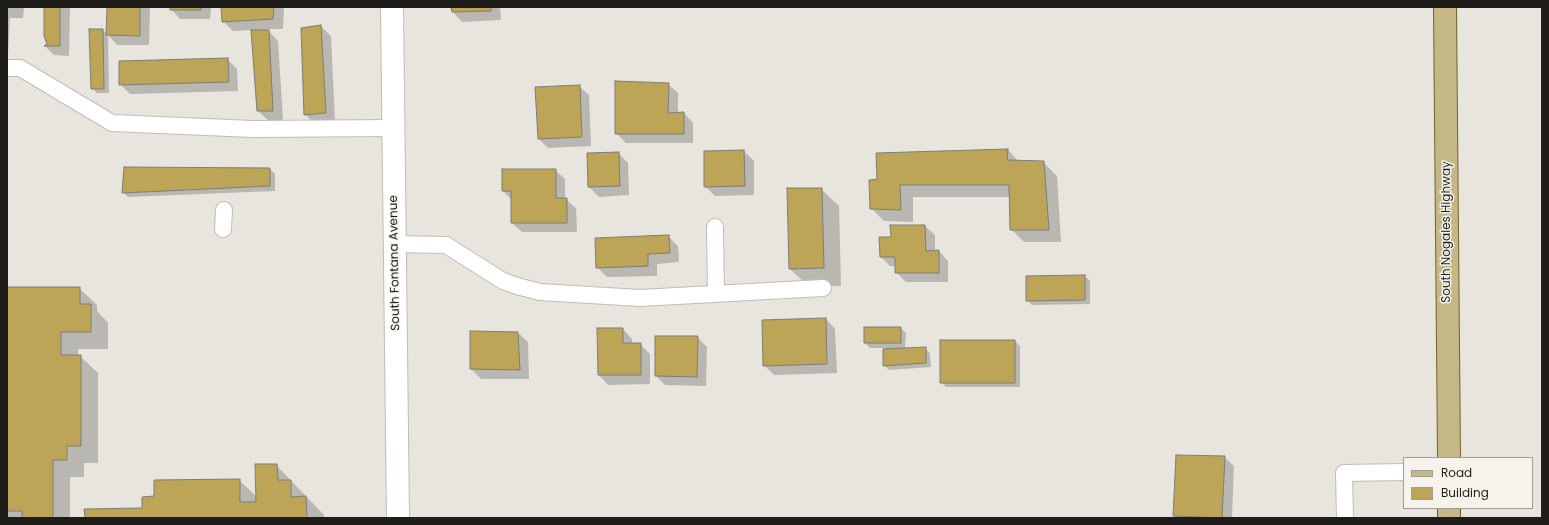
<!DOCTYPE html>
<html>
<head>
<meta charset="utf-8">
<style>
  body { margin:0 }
  #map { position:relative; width:1549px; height:525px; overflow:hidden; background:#e8e5de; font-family:Poppins,sans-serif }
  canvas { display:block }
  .frame { position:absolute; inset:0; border:8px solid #1e1d1a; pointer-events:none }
  .legend { position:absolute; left:1403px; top:457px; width:130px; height:52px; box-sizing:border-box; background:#f5f3eb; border:1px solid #9f9d97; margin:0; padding:5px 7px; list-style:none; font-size:12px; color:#1e1d1a }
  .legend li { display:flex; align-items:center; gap:8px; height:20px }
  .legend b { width:20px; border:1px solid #9f9d97 }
</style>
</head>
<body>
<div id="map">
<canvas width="1549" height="525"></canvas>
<div class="frame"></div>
<ul class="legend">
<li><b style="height:5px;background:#c5b786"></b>Road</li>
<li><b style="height:11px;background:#bca556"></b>Building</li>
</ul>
</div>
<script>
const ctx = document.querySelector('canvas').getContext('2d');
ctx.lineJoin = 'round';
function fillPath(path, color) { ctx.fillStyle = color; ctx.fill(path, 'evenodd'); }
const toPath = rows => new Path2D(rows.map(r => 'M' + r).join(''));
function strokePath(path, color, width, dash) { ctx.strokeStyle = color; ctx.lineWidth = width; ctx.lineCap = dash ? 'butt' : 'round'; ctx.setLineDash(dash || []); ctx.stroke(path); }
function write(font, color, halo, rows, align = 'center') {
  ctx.font = font + ' Poppins,sans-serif'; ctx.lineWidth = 3; ctx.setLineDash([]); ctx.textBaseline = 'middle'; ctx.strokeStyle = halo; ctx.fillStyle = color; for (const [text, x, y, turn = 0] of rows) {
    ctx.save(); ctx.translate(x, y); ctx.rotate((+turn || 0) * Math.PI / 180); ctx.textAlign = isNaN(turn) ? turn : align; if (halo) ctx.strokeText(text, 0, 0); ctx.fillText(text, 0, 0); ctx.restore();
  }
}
fillPath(toPath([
  [7,7,24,7,23,18,10,18,8,54,7,54],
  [45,7,70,7,69,56,54,55,45,46,48,44],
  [108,7,150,7,149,45,117,45,108,35,109,93,97,93,92,88,103,30,107,34],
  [171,7,211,7,210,19,180,19,171,9],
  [222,7,284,7,283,29,267,29,278,41,283,120,268,120,258,111,252,30,233,31,223,21],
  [452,7,500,7,501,20,462,22,453,12],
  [321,26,331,36,335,123,315,124,305,114],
  [227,59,237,69,238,91,130,94,120,84],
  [668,84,678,93,678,114,684,113,693,123,693,143,626,143,616,133],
  [579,86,589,95,591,146,548,148,539,139],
  [1008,150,1019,162,1043,162,1057,176,1061,242,1024,242,1011,229,1011,197,913,197,913,222,884,221,871,208,878,180,877,154],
  [744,151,754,161,754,195,715,196,705,186],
  [618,153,628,163,629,195,599,197,589,187],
  [270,169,275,174,275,191,128,197,123,192],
  [555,170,565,179,565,199,576,208,577,232,522,232,512,223,512,200,503,191],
  [821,189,839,206,841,286,808,286,790,269],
  [925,226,935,235,935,252,939,251,948,261,948,282,906,282,896,272,896,266,890,266,881,257],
  [668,236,678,246,679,262,657,264,657,276,607,277,597,267],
  [1085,276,1090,281,1090,304,1032,305,1027,300],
  [7,288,79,288,97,305,97,311,108,323,108,349,78,349,78,356,80,356,98,373,98,463,84,463,84,477,70,477,70,518,7,518],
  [826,319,835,329,837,373,774,375,764,365],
  [901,328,906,333,905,349,925,348,930,353,931,367,889,370,884,365,884,348,870,348,865,343],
  [598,329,623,329,632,339,632,344,640,344,650,354,650,384,608,385,599,375],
  [518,333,528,342,529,379,481,379,471,369],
  [697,337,707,347,706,386,665,385,656,376],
  [1015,341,1020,346,1020,387,946,387,941,382],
  [1224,457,1234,466,1232,518,1176,518,1174,516],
  [276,465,324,515,324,518,86,518,143,509,155,497,239,480,257,497]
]), '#0003');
const building = toPath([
  [44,7,60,7,60,46,44,46,47,44,44,36,44,7],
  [107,7,140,7,140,36,106,35,107,7],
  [170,7,201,7,201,10,170,10,170,7],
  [221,7,274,7,273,19,222,22,221,7],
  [451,7,491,7,491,11,452,12,451,7],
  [321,25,326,113,304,115,301,28,321,25],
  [89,29,103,29,104,89,91,89,89,29],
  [251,30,269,30,273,111,257,111,251,30],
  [228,58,229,82,119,85,119,61,228,58],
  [615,81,669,83,668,113,684,112,684,134,615,134,615,81],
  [580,85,582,137,538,139,535,87,580,85],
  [1008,149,1007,160,1044,161,1049,230,1010,230,1009,185,900,185,901,210,870,209,869,180,877,179,876,153,1008,149],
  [744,150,745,186,704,187,704,151,744,150],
  [619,152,620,186,588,187,587,153,619,152],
  [124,167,270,168,270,186,122,193,124,167],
  [502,169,556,169,556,198,567,198,567,223,511,223,511,191,502,191,502,169],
  [787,188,822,188,824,268,789,269,787,188],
  [890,225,925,225,926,251,939,250,939,273,895,273,895,257,880,257,879,237,891,237,890,225],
  [669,235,670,253,648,254,648,266,596,268,595,238,669,235],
  [1085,275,1085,300,1026,301,1026,276,1085,275],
  [7,287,80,287,80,304,91,304,91,332,61,332,61,355,81,355,81,446,67,446,67,460,53,460,53,518,22,518,22,511,7,511,7,287],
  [826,318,827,364,763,366,762,320,826,318],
  [864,327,901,327,901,343,864,343,864,327],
  [597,328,623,328,623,343,641,343,641,375,598,375,597,328],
  [470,331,518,332,520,370,470,369,470,331],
  [655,336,698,336,697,377,655,376,655,336],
  [940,340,1015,340,1015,383,940,383,940,340],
  [926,347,926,363,883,366,883,349,926,347],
  [1176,455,1225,456,1222,518,1173,516,1176,455],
  [255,464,277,464,278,480,291,480,291,497,306,496,307,518,85,518,84,509,142,508,142,497,154,496,154,480,240,479,240,502,256,502,255,464]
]);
fillPath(building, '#bca556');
strokePath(building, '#7e7c75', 1);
const lane = toPath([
  [7,68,20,68,112,123,253,129,394,128],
  [715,227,716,294],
  [223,229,224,210],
  [395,244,446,245,503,281,517,286,540,292,640,298,823,288],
  [1345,518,1344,473,1404,472]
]);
const street = toPath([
  [392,7,398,518]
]);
const primary = toPath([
  [1445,7,1449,458],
  [1449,508,1449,518]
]);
strokePath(lane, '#bfbdb6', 18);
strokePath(street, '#bfbdb6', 24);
strokePath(primary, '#71622c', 24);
strokePath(lane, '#fff', 16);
strokePath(street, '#fff', 22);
strokePath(primary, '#c5b786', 22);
write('12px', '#1e1d1a', '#f5f3eb', [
  ["South Nogales Highway",1447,232,-90],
  ["South Fontana Avenue",395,263,-91]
]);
</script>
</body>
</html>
